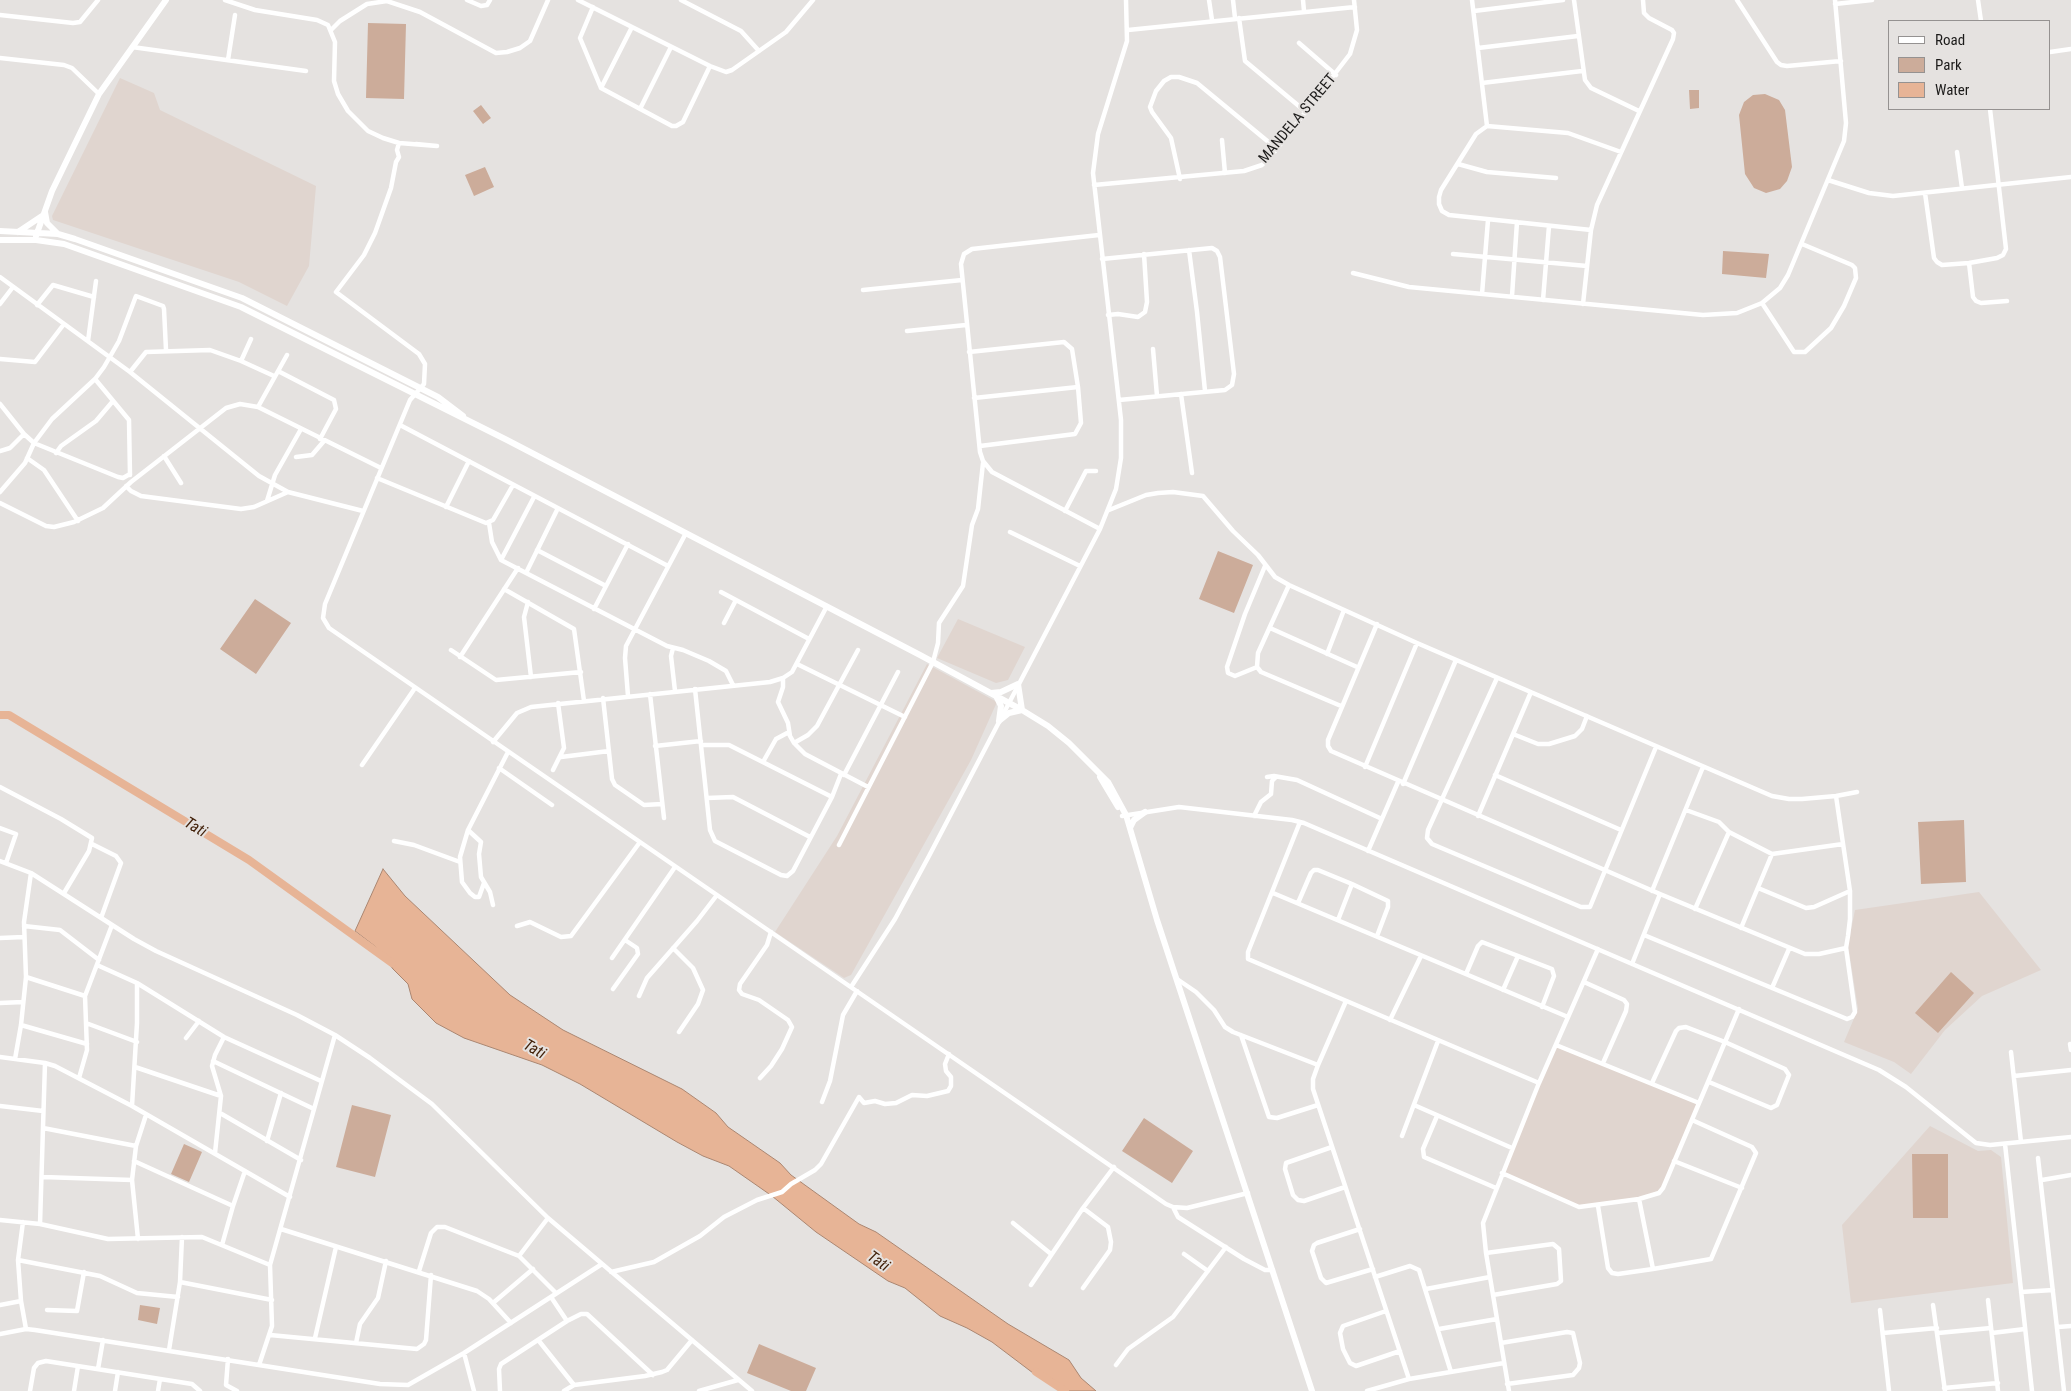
<!DOCTYPE html>
<html>
<head>
<meta charset="utf-8">
<style>
  body { margin:0 }
  #map { position:relative; width:2071px; height:1391px; overflow:hidden; background:#e5e2e0; font-family:"Roboto Condensed",sans-serif }
  canvas { display:block }
  .legend { position:absolute; left:1888px; top:20px; width:162px; height:90px; box-sizing:border-box; background:#e5e2e0; border:1px solid #959291; margin:0; padding:6px 9px; list-style:none; font-size:15px; color:#1c1b1a }
  .legend li { display:flex; align-items:center; gap:10px; height:25px }
  .legend b { width:25px; border:1px solid #959291 }
</style>
</head>
<body>
<div id="map">
<canvas width="2071" height="1391"></canvas>
<ul class="legend">
<li><b style="height:6px;background:#fff"></b>Road</li>
<li><b style="height:14px;background:#ccac9a"></b>Park</li>
<li><b style="height:14px;background:#e7b496"></b>Water</li>
</ul>
</div>
<script>
const ctx = document.querySelector('canvas').getContext('2d');
ctx.lineJoin = 'round';
function fillPath(path, color) { ctx.fillStyle = color; ctx.fill(path, 'evenodd'); }
const toPath = rows => new Path2D(rows.map(r => 'M' + r).join(''));
function strokePath(path, color, width, dash) { ctx.strokeStyle = color; ctx.lineWidth = width; ctx.lineCap = dash ? 'butt' : 'round'; ctx.setLineDash(dash || []); ctx.stroke(path); }
function write(font, color, halo, rows, align = 'center') {
  ctx.font = font + ' "Roboto Condensed",sans-serif'; ctx.lineWidth = 4; ctx.setLineDash([]); ctx.textBaseline = 'middle'; ctx.strokeStyle = halo; ctx.fillStyle = color; for (const [text, x, y, turn = 0] of rows) {
    ctx.save(); ctx.translate(x, y); ctx.rotate((+turn || 0) * Math.PI / 180); ctx.textAlign = isNaN(turn) ? turn : align; if (halo) ctx.strokeText(text, 0, 0); ctx.fillText(text, 0, 0); ctx.restore();
  }
}
fillPath(toPath([
  [120,78,154,93,160,110,316,186,309,266,287,306,239,282,53,220,52,216],
  [958,619,1025,647,1008,680,996,683,937,658],
  [927,664,997,702,971,760,851,975,844,978,775,932,837,836],
  [1979,892,2041,970,1982,996,1945,1030,1911,1074,1894,1062,1844,1042,1858,1009,1848,945,1855,910],
  [1556,1045,1699,1103,1663,1188,1653,1196,1579,1207,1502,1173],
  [1930,1126,1978,1151,1991,1150,2001,1157,2013,1283,1851,1303,1842,1225]
]), '#e0d5cf');
fillPath(toPath([
  [368,23,406,24,404,99,366,98],
  [1689,90,1699,90,1699,108,1690,109],
  [1765,94,1779,100,1785,110,1792,167,1787,181,1780,189,1766,193,1754,188,1745,174,1739,115,1744,102,1753,95],
  [481,105,491,118,483,124,473,111],
  [485,167,494,187,474,196,465,175],
  [1723,251,1769,254,1766,278,1722,274],
  [1218,551,1253,565,1234,613,1199,599],
  [255,599,291,623,256,674,220,649],
  [1964,820,1966,882,1921,884,1918,822],
  [1951,972,1974,993,1938,1033,1915,1013],
  [352,1105,391,1115,375,1177,336,1167],
  [1144,1118,1193,1151,1172,1183,1122,1151],
  [184,1144,202,1152,189,1182,171,1174],
  [1912,1154,1948,1154,1948,1218,1913,1218],
  [140,1305,160,1308,157,1324,138,1320],
  [759,1344,816,1368,806,1391,791,1391,747,1373]
]), '#ccac9a');
const water = toPath([
  [383,869,405,896,510,995,563,1030,682,1089,716,1113,728,1127,780,1163,791,1175,859,1224,876,1232,1008,1324,1069,1360,1081,1378,1096,1391,1069,1391,1052,1379,1037,1376,992,1342,967,1328,940,1316,905,1288,888,1281,816,1232,772,1196,729,1166,703,1156,677,1142,580,1084,542,1065,464,1038,436,1023,412,999,408,984,393,969,376,947,355,931,383,869]
]);
fillPath(water, '#e7b496');
strokePath(water, '#aa8671', 1);
strokePath(toPath([
  [0,715,9,715,249,860,392,963],
  [1036,1372,1065,1391]
]), '#e7b496', 8);
strokePath(toPath([
  [225,0,255,10,317,20,328,25,335,42,334,81,338,94,348,111,368,131,383,138,399,143,437,146,416,144],
  [467,0,481,6,487,5,490,0],
  [578,0,710,66,726,72,732,70,786,32,813,0],
  [681,0,741,31,759,51],
  [1209,0,1212,20],
  [1233,0,1235,18],
  [1303,0,1304,11],
  [1472,0,1487,126],
  [1574,0,1585,80,1591,88,1639,111],
  [1737,0,1777,62,1781,65,1787,66,1841,61],
  [1978,0,1981,21],
  [1835,4,1872,0],
  [593,7,580,38,601,88,672,126,676,126,683,122,710,66],
  [1474,11,1563,0],
  [0,15,73,23,80,22,98,0],
  [1239,18,1245,61,1306,112],
  [331,30,340,21,367,4,387,1,420,12,496,53,507,52,520,48,530,41,548,0],
  [1128,30,1355,7],
  [1299,43,1336,75],
  [132,47,306,71],
  [1478,48,1578,36],
  [2050,52,2071,49],
  [0,58,64,65,72,68,99,94],
  [228,60,235,15],
  [1482,83,1582,71],
  [601,88,632,27],
  [640,109,671,47],
  [1222,140,1225,173],
  [399,143,397,150,399,157,396,162,391,188,375,233,364,255,336,292,419,354,425,364,424,384,410,400,325,604,323,618,329,628,1166,1204,1173,1207,1187,1208,1248,1193],
  [1957,152,1962,188],
  [1458,164,1487,172,1556,178],
  [1180,179,1171,138,1152,112,1150,107,1156,91,1164,81,1171,77,1179,77,1197,83,1277,149],
  [1828,180,1869,193,1893,196,2071,177],
  [1094,185,1244,171,1262,165,1277,149,1350,54,1357,30,1354,0],
  [1925,193,1934,258,1937,262,1942,265,1969,263,1997,258,2003,255,2006,249,1990,109],
  [1591,230,1449,215,1442,211,1439,204,1439,197,1441,190,1476,134,1487,126,1568,133,1621,152],
  [1099,235,972,249,964,254,961,264,980,452,983,461,992,472,1100,529],
  [1189,250,1197,312,1205,391],
  [1453,254,1587,266],
  [1102,259,1212,248,1217,251,1220,257,1234,374,1232,385,1225,390,1119,400],
  [1969,263,1973,297,1976,301,1981,303,2007,301],
  [1353,273,1409,287,1703,315,1737,313,1762,303,1780,288,1788,275,1844,141,1846,123,1835,0],
  [0,277,130,372,259,476,288,492,363,511],
  [863,290,962,280],
  [1482,294,1488,220],
  [1512,296,1517,222],
  [1543,300,1549,226],
  [1762,303,1794,352,1805,352,1831,328,1844,306,1856,278,1855,268,1852,265,1802,244],
  [0,304,13,287],
  [1583,304,1591,230,1597,205,1673,39,1674,33,1672,30,1649,18,1644,13,1643,0],
  [37,305,53,285,94,297],
  [1108,315,1118,314,1138,317,1145,312,1147,302,1144,254],
  [907,331,966,325],
  [88,341,96,281],
  [1153,349,1157,396],
  [969,352,1064,342,1072,349,1078,387,1081,423,1075,434,980,446],
  [0,359,35,362,64,324],
  [241,361,251,339],
  [278,371,334,400,336,409,320,439],
  [130,372,146,352,210,350,241,361,274,376],
  [95,379,129,420,130,475],
  [1181,394,1192,473],
  [974,398,1078,387],
  [0,404,24,434,34,443,118,477,123,478,130,474],
  [258,407,287,355],
  [400,425,668,566],
  [0,451,10,448,24,434],
  [56,453,61,446,96,421,113,401],
  [164,456,181,483],
  [296,457,312,455,324,441],
  [27,458,44,470,78,521],
  [377,478,486,523,493,520,513,485],
  [126,486,131,491,141,496,241,509,254,507,288,492],
  [0,492,25,463,34,443,52,419,95,379,104,367,119,341,136,296,163,306,164,309,166,350],
  [267,501,275,475,301,429],
  [0,503,46,526,54,527,74,522,103,508,131,482,226,408,240,404,258,407,381,468],
  [446,507,469,461],
  [1109,510,1146,495,1158,493,1173,492,1203,496,1233,531,1258,555,1275,577,1289,585,1417,643,1772,796,1789,799,1802,799,1836,796,1857,792],
  [1065,511,1086,471,1096,471],
  [489,523,492,542,501,560,667,646,683,650,709,661,726,671,733,685],
  [1010,532,1080,566],
  [537,550,606,586],
  [501,560,534,497],
  [526,573,558,508],
  [1289,585,1258,653,1257,667,1261,672,1341,706],
  [504,589,574,629,584,701],
  [721,592,809,639],
  [528,602,524,617,531,677],
  [594,609,628,544],
  [724,623,736,600],
  [1377,624,1328,740,1328,746,1331,751,1660,894,1805,954,1819,954,1846,948,1848,936,1850,919,1850,891,1836,796],
  [1270,628,1357,667],
  [673,648,671,656,675,691],
  [451,650,496,680,581,672],
  [1327,654,1344,610],
  [460,657,518,568],
  [797,664,905,717],
  [1257,667,1235,676,1228,673,1227,667,1245,614,1265,566],
  [783,678,783,687,778,702,788,723,790,736,794,743,805,754,868,787],
  [1497,678,1428,830,1427,838,1432,844,1581,907,1590,907,1656,747],
  [695,689,710,830,715,841,781,875,787,876,793,871,832,797,841,774],
  [650,694,664,818],
  [628,696,625,658,626,646,686,533],
  [603,698,612,779,615,785,644,805,662,804],
  [1513,734,1538,744,1549,744,1575,736,1582,729,1587,716],
  [493,742,517,713,531,707,770,682,783,678,792,672,827,606],
  [794,743,808,735,817,726,858,650],
  [701,745,729,745,832,797],
  [655,746,701,741],
  [561,757,609,751],
  [763,762,776,739,789,732],
  [362,765,415,688],
  [1365,767,1417,643],
  [499,768,552,805],
  [553,770,564,748,558,703],
  [844,775,898,672],
  [1495,775,1621,830],
  [1267,777,1274,776,1297,780,1382,819],
  [1403,784,1456,660],
  [0,787,61,819,92,838,89,851,64,893],
  [707,798,733,797,810,837],
  [1686,810,1719,822,1729,832,1772,854,1843,844],
  [1122,816,1179,807,1292,820,1304,823,1879,1070,1906,1087,1976,1143,1990,1145,2071,1137],
  [1254,816,1261,802,1271,794,1272,781,1276,777],
  [1478,816,1531,692],
  [1300,822,1248,952,1248,959,1539,1083],
  [0,828,16,834,6,863],
  [468,830,481,842,479,854,481,877,490,892,493,905],
  [394,841,414,845,460,862],
  [92,844,116,856,121,863,101,918],
  [839,845,933,662,938,643,939,623,963,586,972,525,978,509,983,463],
  [1368,851,1398,782],
  [0,861,31,873,134,939,156,951,297,1015,335,1035,370,1058,432,1104,548,1218,752,1391],
  [484,883,479,897,475,897,470,893,462,882,460,857,468,830,508,752],
  [1758,888,1806,908,1814,907,1850,891],
  [1652,891,1703,767],
  [1273,893,1568,1017],
  [1298,903,1311,873,1314,870,1318,870,1352,884,1388,901,1388,907,1377,936],
  [1695,909,1729,832],
  [1338,920,1352,884],
  [24,926,60,930,99,960],
  [517,926,530,922,561,937,571,936,640,842],
  [1741,928,1772,854],
  [1644,935,1847,1019,1852,1017,1855,1012,1846,948],
  [0,938,24,937],
  [673,948,693,968,703,990,698,1004,679,1032],
  [612,958,675,867],
  [1632,964,1660,894],
  [97,965,137,983,224,1037,321,1081],
  [1466,974,1478,946,1482,942,1552,969,1554,976,1542,1007],
  [26,977,85,996],
  [1177,979,1196,992,1214,1010,1225,1027,1233,1032,1318,1065],
  [1584,982,1624,1000,1627,1004,1626,1011,1603,1063],
  [851,987,895,919,929,856,1100,529,1116,489,1121,458,1121,420,1093,173,1098,134,1127,41,1126,0],
  [1772,988,1789,949],
  [613,989,638,954,637,948,625,940],
  [1503,990,1518,956],
  [639,996,647,978,697,921,717,895],
  [1346,1001,1318,1065,1313,1079,1313,1089,1409,1379],
  [0,1003,23,1002],
  [1390,1020,1421,956],
  [86,1023,137,1042],
  [21,1025,87,1044],
  [1241,1035,1269,1117,1277,1118,1318,1105],
  [186,1038,199,1021],
  [2070,1044,2071,1050],
  [1556,1045,1699,1103],
  [2011,1052,2021,1142],
  [0,1057,45,1063,55,1066,132,1106,290,1197],
  [15,1059,21,1025,26,977,24,922,31,873],
  [213,1061,314,1109],
  [135,1067,221,1096],
  [2014,1076,2071,1070],
  [79,1078,87,1050,85,996,112,925],
  [760,1078,771,1066,782,1049,792,1027,788,1020,759,1000,742,994,739,990,740,984,767,945,771,932],
  [1652,1083,1676,1031,1679,1028,1686,1027,1725,1042,1785,1069,1789,1075,1777,1105,1771,1108,1709,1082],
  [822,1102,830,1081,843,1015,857,991],
  [1414,1105,1512,1148],
  [0,1106,43,1111],
  [132,1106,137,1023,137,983],
  [220,1113,301,1160],
  [1437,1116,1423,1149,1424,1157,1496,1188],
  [43,1128,136,1146],
  [1402,1136,1438,1041],
  [267,1141,281,1093],
  [2005,1144,2032,1391],
  [1332,1147,1286,1163,1285,1169,1293,1195,1298,1200,1304,1201,1345,1187],
  [215,1153,221,1096,212,1066,215,1055,224,1037],
  [2038,1158,2064,1391],
  [134,1161,233,1206],
  [1674,1161,1742,1188],
  [1502,1173,1579,1207,1639,1199,1659,1193,1663,1188,1739,1009],
  [43,1177,132,1180],
  [2042,1180,2071,1175],
  [1639,1199,1653,1269],
  [1598,1206,1608,1268,1612,1273,1618,1274,1653,1269,1711,1259,1756,1153,1752,1147,1692,1120],
  [1173,1207,1178,1217,1244,1259,1265,1270,1273,1270],
  [1083,1208,1108,1227,1111,1242,1110,1250,1083,1288],
  [0,1220,40,1224,108,1239,202,1237,270,1265],
  [1013,1223,1051,1254],
  [40,1224,45,1063],
  [281,1229,477,1291,489,1299,511,1323],
  [1360,1229,1317,1243,1314,1245,1312,1251,1321,1278,1326,1283,1373,1269],
  [138,1239,132,1180,136,1146,146,1115],
  [222,1245,233,1206,245,1171],
  [1486,1253,1553,1244,1559,1249,1561,1281,1557,1284,1493,1295],
  [1184,1254,1208,1271],
  [519,1256,548,1218],
  [18,1260,100,1276,137,1293,178,1297],
  [419,1271,431,1233,437,1227,445,1227,519,1256,556,1293],
  [611,1272,654,1262,700,1236,724,1217,757,1200,782,1192,791,1184,815,1170,821,1164,859,1097,864,1103,875,1101,885,1104,896,1103,912,1095,927,1096,948,1091,951,1086,951,1077,946,1071,945,1064,949,1054],
  [1375,1277,1410,1266,1419,1270,1451,1372],
  [180,1282,272,1300],
  [1031,1285,1083,1208,1114,1167],
  [1426,1289,1490,1277],
  [2021,1292,2053,1290],
  [551,1297,567,1321],
  [1988,1300,1998,1391],
  [21,1301,18,1260,23,1222],
  [493,1303,533,1269],
  [0,1305,21,1301,26,1329],
  [1933,1305,1945,1391],
  [47,1310,77,1311,84,1272],
  [1880,1310,1889,1391],
  [1386,1311,1343,1326,1340,1333,1343,1349,1350,1363,1356,1366,1400,1351],
  [2058,1327,2071,1326],
  [1439,1329,1497,1319],
  [1883,1333,1937,1328],
  [1938,1333,1991,1328],
  [1992,1333,2025,1329],
  [0,1334,26,1329,35,1330,380,1384,408,1385,464,1353,602,1264],
  [270,1335,417,1349,424,1344,426,1340,431,1275],
  [315,1338,336,1247],
  [539,1341,574,1385],
  [356,1343,360,1324,378,1298,386,1261],
  [1501,1343,1567,1332,1573,1333,1580,1363,1579,1368,1573,1375,1507,1384],
  [169,1350,180,1282,182,1237],
  [464,1353,474,1391],
  [228,1359,226,1385,237,1391],
  [259,1365,272,1326,270,1265,335,1035],
  [1116,1365,1128,1349,1173,1317,1226,1247],
  [98,1369,103,1340],
  [1944,1388,1998,1383],
  [30,1391,34,1368,38,1363,46,1361,192,1384,200,1391],
  [74,1391,78,1366],
  [115,1391,118,1372],
  [158,1391,160,1379],
  [500,1391,499,1369,501,1364,567,1321,581,1314,587,1314,653,1375],
  [564,1391,574,1385,645,1376,662,1372,667,1370,692,1340],
  [699,1391,738,1380],
  [1367,1391,1409,1379,1504,1363],
  [1509,1391,1486,1253,1483,1223,1539,1083,1598,949]
]), '#fff', 4.5);
strokePath(toPath([
  [45,212,47,223,58,234],
  [0,231,58,234,75,239,242,298,438,397,463,416],
  [18,232,42,216],
  [36,236,52,191,99,94,166,0],
  [0,240,36,240,64,244,241,307,507,440,920,655,1022,710,1048,726,1069,743,1108,782,1126,815,1157,920,1312,1391],
  [991,693,1001,692,1018,684,1022,710,1009,713,999,721],
  [996,696,1001,706,999,721],
  [1100,777,1118,807],
  [1130,828,1134,820,1145,812]
]), '#fff', 6);
write('15px', '#1c1b1a', '#e5e2e0', [
  ["MANDELA STREET",1298,119,-50]
]);
write('italic 16px', '#43220b', '#e5e2e0', [
  ["Tati",195,828,31],
  ["Tati",534,1050,30],
  ["Tati",878,1262,35]
]);
</script>
</body>
</html>
